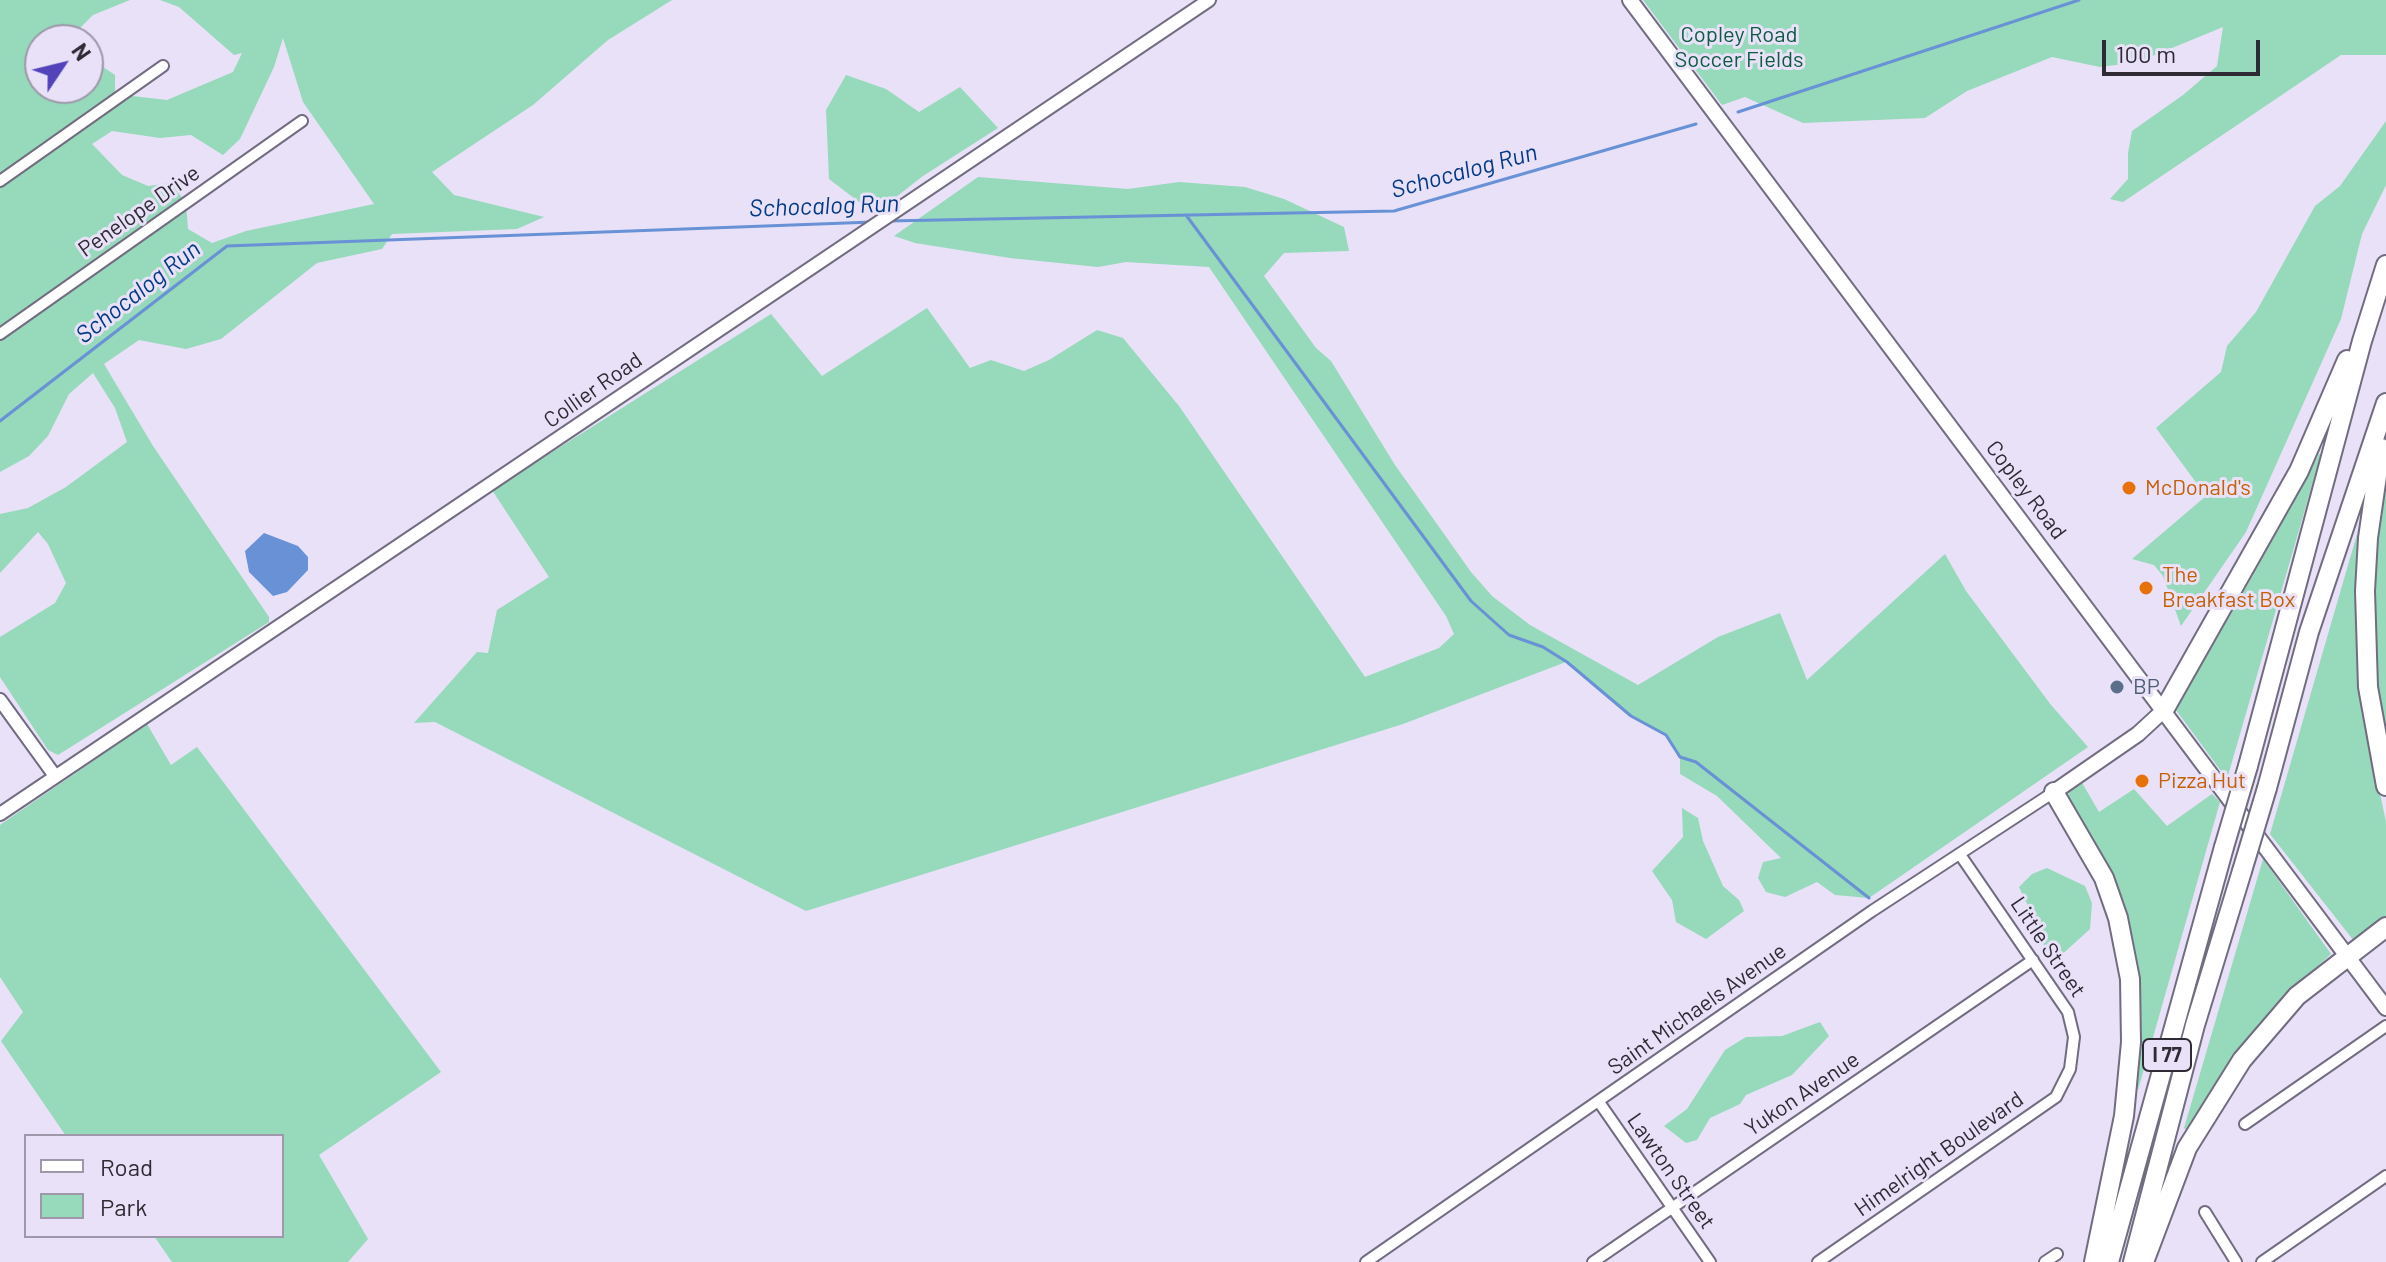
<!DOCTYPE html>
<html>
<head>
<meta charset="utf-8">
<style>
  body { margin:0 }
  #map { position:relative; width:2386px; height:1262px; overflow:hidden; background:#e8e1f8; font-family:Barlow,sans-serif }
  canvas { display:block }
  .legend { position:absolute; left:24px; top:1134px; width:260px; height:104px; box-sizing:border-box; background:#e8e1f8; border:2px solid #9e98aa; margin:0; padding:10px 14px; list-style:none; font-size:24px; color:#2e2b34 }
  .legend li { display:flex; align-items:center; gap:16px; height:40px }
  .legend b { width:40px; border:2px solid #9e98aa }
  .north { position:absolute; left:24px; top:24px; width:80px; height:80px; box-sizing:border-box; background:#e8e1f8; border:2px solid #9e98aa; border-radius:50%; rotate:55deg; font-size:22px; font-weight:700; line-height:32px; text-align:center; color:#2e2b34 }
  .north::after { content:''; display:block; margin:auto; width:28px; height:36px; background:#5243bb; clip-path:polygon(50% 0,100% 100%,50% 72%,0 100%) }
  .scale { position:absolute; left:2102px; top:40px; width:158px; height:36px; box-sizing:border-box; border:4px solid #2e2b34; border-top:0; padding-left:10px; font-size:24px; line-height:28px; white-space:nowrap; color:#2e2b34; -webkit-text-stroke:6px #e8e1f8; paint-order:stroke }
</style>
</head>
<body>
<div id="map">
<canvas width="2386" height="1262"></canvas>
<ul class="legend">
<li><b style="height:10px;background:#fff"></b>Road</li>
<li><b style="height:22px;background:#96d9bb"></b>Park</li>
</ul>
<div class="north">N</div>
<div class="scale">100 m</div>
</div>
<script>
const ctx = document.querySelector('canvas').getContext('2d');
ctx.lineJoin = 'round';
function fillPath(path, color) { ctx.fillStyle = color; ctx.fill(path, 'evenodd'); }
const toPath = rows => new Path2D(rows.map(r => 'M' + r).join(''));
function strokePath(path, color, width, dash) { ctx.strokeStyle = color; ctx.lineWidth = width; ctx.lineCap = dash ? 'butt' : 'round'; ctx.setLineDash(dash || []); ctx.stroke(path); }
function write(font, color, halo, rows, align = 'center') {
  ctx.font = font + ' Barlow,sans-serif'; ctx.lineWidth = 6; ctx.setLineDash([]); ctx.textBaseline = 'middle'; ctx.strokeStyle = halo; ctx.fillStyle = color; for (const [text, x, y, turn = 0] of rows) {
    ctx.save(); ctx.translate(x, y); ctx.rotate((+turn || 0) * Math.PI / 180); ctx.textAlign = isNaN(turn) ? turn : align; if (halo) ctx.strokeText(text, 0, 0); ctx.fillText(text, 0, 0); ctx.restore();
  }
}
fillPath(toPath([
  [0,0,130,0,93,15,68,40,40,40,40,88,88,88,88,57,115,75,115,94,167,100,233,72,242,53,234,55,179,7,160,0,672,0,608,40,533,105,432,172,454,195,544,217,517,229,392,234,382,249,317,263,221,339,186,349,139,340,104,364,153,446,269,617,269,622,58,755,48,750,0,677,0,637,55,603,66,583,48,544,38,532,0,573,0,514,28,508,66,487,127,442,115,408,93,373,69,394,48,436,29,456,0,472],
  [283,38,303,102,374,204,246,231,212,243,188,229,186,203,171,183,148,186,122,175,92,144,112,131,160,138,191,135,223,155,240,139,274,67],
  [1643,0,2386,0,2386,55,2341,55,2123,202,2110,199,2128,179,2128,153,2132,131,2183,95,2217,66,2223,27,2138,62,2100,67,2052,57,1967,91,1925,118,1803,123,1745,97,1722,105],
  [846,75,886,89,919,112,960,87,998,128,923,176,878,211,867,208,829,179,826,110],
  [2386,121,2386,185,2362,234,2341,319,2246,532,2181,626,2163,576,2154,565,2132,559,2206,496,2156,428,2221,372,2227,346,2256,312,2315,206,2340,186],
  [978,177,1128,189,1179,182,1245,187,1284,199,1344,227,1349,251,1284,253,1264,276,1316,348,1331,361,1395,465,1471,572,1492,596,1530,625,1638,685,1718,637,1780,613,1807,680,1945,554,1966,591,2051,705,2088,747,1869,898,1835,895,1817,882,1785,897,1766,892,1758,878,1763,862,1781,858,1717,796,1680,774,1680,757,1665,735,1631,716,1566,662,1403,724,806,911,435,722,414,723,477,652,488,653,497,610,549,577,492,490,771,314,822,376,927,308,970,368,991,360,1024,371,1049,360,1097,330,1123,338,1179,406,1365,677,1439,648,1454,634,1446,616,1209,267,1126,262,1098,267,1010,258,915,243,894,236],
  [2319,454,2321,454,2227,779,2173,706,2238,602],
  [2386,486,2386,751,2378,709,2373,624,2375,535],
  [2362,517,2357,623,2368,737,2386,822,2386,916,2354,941,2270,834],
  [147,724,171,765,197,747,441,1072,319,1155,368,1239,348,1262,172,1262,154,1236,282,1236,282,1136,66,1136,1,1041,23,1012,0,977,0,825],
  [2081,781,2099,812,2134,789,2167,826,2212,794,2220,802,2138,1090,2133,1088,2137,979,2067,801,2070,788],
  [1682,808,1698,818,1703,841,1723,886,1739,900,1744,911,1706,939,1676,922,1672,900,1652,871,1683,837],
  [2263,859,2331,954,2275,1005,2230,1059,2190,1132,2184,1128],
  [2047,868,2085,886,2092,903,2090,929,2057,959,2046,956,2041,933,2019,887,2032,874],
  [1820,1022,1829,1036,1792,1075,1746,1095,1740,1104,1710,1118,1697,1140,1686,1143,1664,1126,1687,1109,1725,1050,1746,1037,1782,1036]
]), '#96d9bb');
fillPath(toPath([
  [264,533,298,546,308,557,308,570,287,592,273,596,249,572,245,551]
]), '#6892d5');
strokePath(toPath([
  [1738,112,2079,0],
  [1186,215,1471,601,1509,635,1543,647,1567,662,1631,716,1666,735,1680,757,1696,762,1869,898],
  [888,221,1394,211,1696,124],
  [0,421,227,246,873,222]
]), '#6892d5', 3);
const minor = toPath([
  [0,181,163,66],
  [0,334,302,121],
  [1599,1102,1710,1262],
  [2245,1124,2386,1026],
  [2205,1212,2236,1262],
  [1366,1262,1872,911,2054,792],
  [1593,1262,2033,960],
  [1818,1262,2056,1097,2070,1069,2074,1037,2068,1012,1961,856],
  [2045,1262,2057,1254],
  [2262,1262,2386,1176]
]);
const tertiary = toPath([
  [0,700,55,776],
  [0,814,1209,0]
]);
const secondary = toPath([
  [1630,0,2386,1008],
  [2054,792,2138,734,2164,710]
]);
const motorway = toPath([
  [2381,448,2368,538,2365,591,2368,687,2386,786],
  [2164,710,2299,471,2347,360],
  [2248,766,2362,341,2386,265],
  [2267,788,2309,632,2386,403],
  [2054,792,2104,878,2118,918,2130,979,2131,1042,2124,1116,2094,1262],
  [2109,1262,2224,847],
  [2133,1262,2195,1025,2242,871],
  [2144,1262,2187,1148,2242,1060,2297,996,2386,927]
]);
strokePath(minor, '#726c80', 14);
strokePath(tertiary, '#726c80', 16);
strokePath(secondary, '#726c80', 18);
strokePath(motorway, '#726c80', 22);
strokePath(minor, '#fff', 10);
strokePath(tertiary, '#fff', 12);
strokePath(secondary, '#fff', 14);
strokePath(motorway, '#fff', 18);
const motorwayBridge = toPath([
  [2224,847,2248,766],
  [2242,871,2267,788]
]);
strokePath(motorwayBridge, '#726c80', 22, []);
strokePath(motorwayBridge, '#fff', 18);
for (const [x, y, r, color] of [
  [2129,488,8,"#e8710a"],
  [2146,588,8,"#e8710a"],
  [2117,687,8,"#5c6f8a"],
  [2142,781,8,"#e8710a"]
]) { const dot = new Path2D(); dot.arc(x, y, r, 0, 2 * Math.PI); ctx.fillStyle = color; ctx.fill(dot); strokePath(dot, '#e8e1f8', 3); }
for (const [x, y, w] of [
  [2167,1055,48]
]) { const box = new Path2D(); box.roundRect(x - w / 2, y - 16, w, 32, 6); ctx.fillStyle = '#e8e1f8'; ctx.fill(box); strokePath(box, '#2e2b34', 2); }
write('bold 20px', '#2e2b34', null, [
  ["I 77",2167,1055]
]);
write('22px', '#0d5c42', '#e8e1f8', [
  ["Copley Road",1739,35],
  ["Soccer Fields",1739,60]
]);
write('22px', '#2e2b34', '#e8e1f8', [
  ["Penelope Drive",139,211,-35],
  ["Collier Road",593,390,-35],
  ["Copley Road",2026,490,53],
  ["Little Street",2048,947,56],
  ["Saint Michaels Avenue",1697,1009,-35],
  ["Yukon Avenue",1802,1094,-34],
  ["Himelright Boulevard",1939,1154,-35],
  ["Lawton Street",1671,1171,55]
]);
write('22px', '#c56008', '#e8e1f8', [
  ["McDonald's",2145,488],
  ["The",2162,575],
  ["Breakfast Box",2162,600],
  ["Pizza Hut",2158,781]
], 'left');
write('22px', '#4e5e75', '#e8e1f8', [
  ["BP",2133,687]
], 'left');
write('italic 24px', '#033a88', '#e8e1f8', [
  ["Schocalog Run",1464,171,-15],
  ["Schocalog Run",824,206,-2],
  ["Schocalog Run",138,292,-38]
]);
</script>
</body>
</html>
